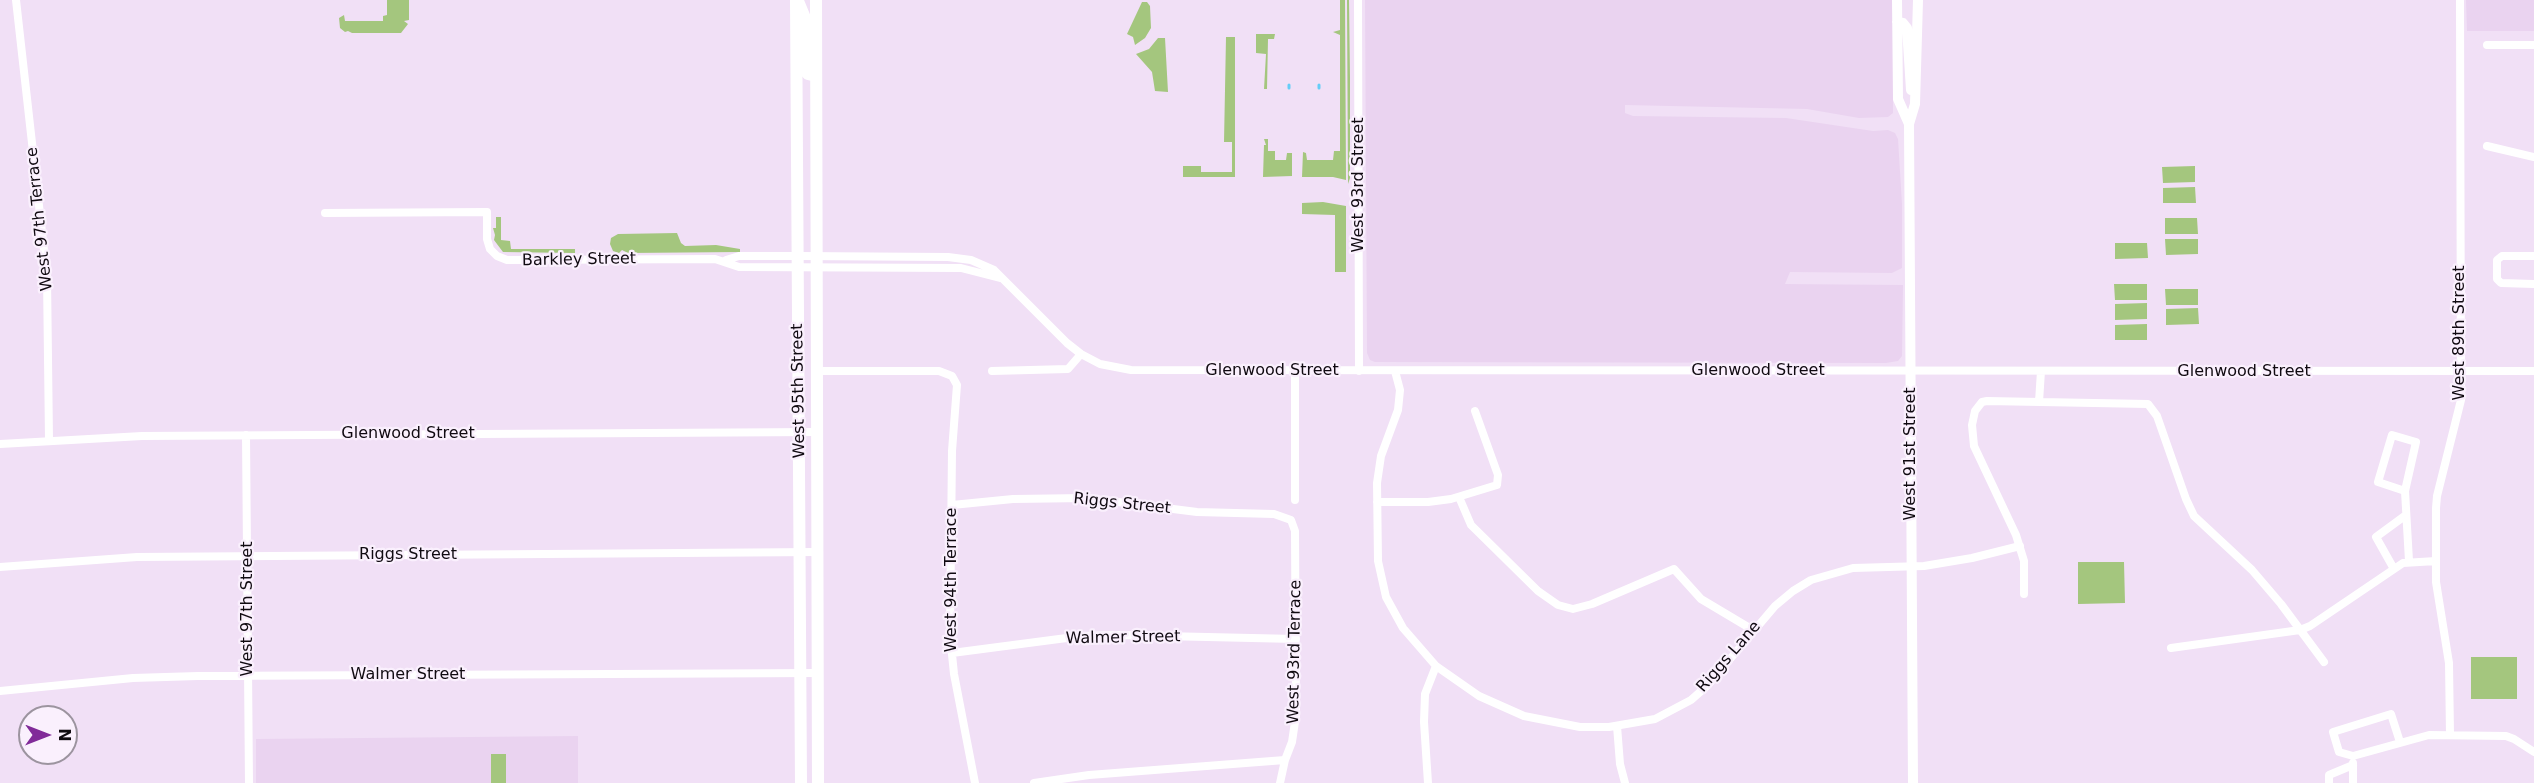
<!DOCTYPE html>
<html>
<head>
<meta charset="utf-8">
<style>
  body { margin:0 }
  #map { position:relative; width:2534px; height:783px; overflow:hidden; background:#f1e0f6; font-family:"DejaVu Sans",sans-serif }
  canvas { display:block }
  .north { position:absolute; left:18px; top:705px; width:60px; height:60px; box-sizing:border-box; background:#faf0fd; border:2px solid #9c949f; border-radius:50%; rotate:90deg; font-size:16px; font-weight:700; line-height:24px; text-align:center; color:#100a11 }
  .north::after { content:''; display:block; margin:auto; width:21px; height:27px; background:#812b99; clip-path:polygon(50% 0,100% 100%,50% 72%,0 100%) }
</style>
</head>
<body>
<div id="map">
<canvas width="2534" height="783"></canvas>
<div class="north">N</div>
</div>
<script>
const ctx = document.querySelector('canvas').getContext('2d');
ctx.lineJoin = 'round';
function fillPath(path, color) { ctx.fillStyle = color; ctx.fill(path, 'evenodd'); }
const toPath = rows => new Path2D(rows.map(r => 'M' + r).join(''));
function strokePath(path, color, width, dash) { ctx.strokeStyle = color; ctx.lineWidth = width; ctx.lineCap = dash ? 'butt' : 'round'; ctx.setLineDash(dash || []); ctx.stroke(path); }
function write(font, color, halo, rows, align = 'center') {
  ctx.font = font + ' "DejaVu Sans",sans-serif'; ctx.lineWidth = 4.5; ctx.setLineDash([]); ctx.textBaseline = 'middle'; ctx.strokeStyle = halo; ctx.fillStyle = color; for (const [text, x, y, turn = 0] of rows) {
    ctx.save(); ctx.translate(x, y); ctx.rotate((+turn || 0) * Math.PI / 180); ctx.textAlign = isNaN(turn) ? turn : align; if (halo) ctx.strokeText(text, 0, 0); ctx.fillText(text, 0, 0); ctx.restore();
  }
}
fillPath(toPath([
  [1365,0,1893,0,1893,113,1888,117,1859,118,1807,109,1625,105,1625,113,1633,116,1786,118,1873,131,1888,130,1895,133,1898,139,1902,204,1902,268,1892,273,1790,272,1785,284,1903,285,1902,356,1898,361,1886,363,1375,362,1370,360,1367,353],
  [2466,0,2534,0,2534,31,2467,31],
  [578,736,578,783,256,783,256,739]
]), '#ead3f0');
fillPath(toPath([
  [387,0,409,0,409,20,404,21,408,24,401,33,352,33,348,31,345,32,340,28,339,18,344,15,345,21,383,21,383,16,387,15],
  [1340,0,1345,0,1346,180,1333,177,1302,177,1303,152,1306,153,1307,160,1333,160,1334,151,1340,151,1340,35,1333,32,1340,30],
  [1347,0,1349,0,1350,78,1350,178,1348,184],
  [1142,2,1147,2,1150,6,1151,28,1145,38,1135,45,1133,37,1127,34],
  [1256,34,1275,34,1274,39,1268,39,1267,89,1264,89,1266,54,1256,53],
  [1226,37,1235,37,1235,177,1183,177,1183,166,1201,166,1201,172,1232,172,1232,142,1224,142],
  [1158,38,1165,38,1168,92,1155,91,1152,72,1136,54,1149,49],
  [1264,139,1268,139,1268,151,1275,151,1275,160,1286,160,1287,153,1292,153,1292,176,1263,177,1264,145,1266,145],
  [2195,166,2195,182,2163,183,2162,167],
  [2195,187,2196,203,2163,203,2163,188],
  [1323,202,1346,206,1346,272,1335,272,1335,215,1302,214,1302,203],
  [496,217,501,217,501,240,510,241,511,249,575,249,575,253,503,252,494,240,495,235,493,228,496,228],
  [2197,218,2198,234,2165,234,2165,218],
  [677,233,681,243,685,246,716,245,740,249,740,252,628,253,622,250,619,253,613,251,610,244,611,238,618,234],
  [2165,239,2198,239,2198,254,2166,255],
  [2115,243,2147,243,2148,258,2115,259],
  [2114,284,2147,284,2147,300,2115,300],
  [2165,289,2198,289,2198,305,2166,305],
  [2147,303,2147,319,2115,320,2115,304],
  [2198,308,2199,324,2166,325,2166,309],
  [2147,324,2147,340,2115,340,2115,325],
  [2078,562,2124,562,2125,603,2078,604],
  [2471,657,2517,657,2517,699,2471,699],
  [491,754,506,754,506,783,491,783]
]), '#a4c67e');
strokePath(toPath([
  [1319,85,1319,88],
  [1289,88,1289,85]
]), '#65cdf8', 3);
strokePath(toPath([
  [16,0,47,277,49,440],
  [1358,0,1359,371],
  [2487,45,2534,45],
  [2487,146,2534,157],
  [325,213,487,212,487,239,490,249,497,256,507,260,715,259,739,267,961,268,1000,278],
  [2534,256,2502,256,2497,260,2497,279,2501,283,2534,284],
  [726,260,739,256,798,256,948,257,971,260,994,270,1067,343,1081,354,1100,364,1131,370,2534,371],
  [815,371,939,371,952,376,957,385,952,451,950,635,954,674,975,783],
  [992,371,1068,369,1081,354],
  [1295,371,1295,500],
  [1395,371,1400,390,1398,410,1381,456,1377,483,1378,561,1386,597,1403,628,1436,666,1479,696,1524,716,1580,727,1609,727,1655,719,1691,700,1708,685,1775,606,1793,591,1811,580,1853,568,1924,566,1972,558,2020,546],
  [2039,402,2041,371],
  [246,435,249,783],
  [0,444,142,436,816,432],
  [2405,491,2378,482,2392,435,2416,442,2405,491,2409,561],
  [1459,497,1471,525,1538,591,1558,605,1573,609,1592,604,1674,569,1701,599,1753,630],
  [1377,502,1428,502,1451,499,1497,485,1498,475,1475,411],
  [952,505,1013,499,1086,498,1197,512,1274,514,1291,520,1295,531,1296,715,1292,742,1285,760,1280,783],
  [0,567,137,557,817,552],
  [2394,569,2376,537,2406,515],
  [2024,594,2024,561,2016,535,1974,446,1972,425,1975,411,1982,402,1987,401,2148,404,2157,416,2186,499,2194,516,2252,570,2281,604,2324,662],
  [2171,648,2300,630,2310,626,2403,563,2436,561],
  [952,653,1082,636,1118,635,1296,639],
  [0,691,133,678,198,676,817,673],
  [1617,726,1620,764,1625,783],
  [2450,735,2449,663,2436,582,2436,508,2437,496,2461,400,2460,0],
  [2353,756,2429,735,2506,736,2514,739,2534,752],
  [2353,756,2339,752,2333,732,2391,714,2400,742],
  [1034,783,1089,775,1285,760],
  [1428,783,1424,722,1425,694,1436,666],
  [2329,783,2329,775,2353,765],
  [2353,783,2353,763]
]), '#fff', 8);
strokePath(toPath([
  [1897,0,1898,99,1909,124],
  [1897,22,1903,23,1907,28,1911,90],
  [1913,783,1909,124,1915,104,1918,0]
]), '#fff', 10);
strokePath(toPath([
  [796,0,801,783],
  [816,0,818,783],
  [798,1,805,18,808,74,816,76]
]), '#fff', 12);
write('16px', '#100a11', '#faf0fd', [
  ["West 93rd Street",1359,185,-90],
  ["West 97th Terrace",40,219,-96],
  ["Barkley Street",579,260,-1],
  ["West 89th Street",2460,333,-90],
  ["Glenwood Street",1272,371],
  ["Glenwood Street",1758,371],
  ["Glenwood Street",2244,372],
  ["West 95th Street",799,391,-91],
  ["Glenwood Street",408,434],
  ["West 91st Street",1911,454,-90],
  ["Riggs Street",1122,504,6],
  ["Riggs Street",408,555],
  ["West 94th Terrace",952,580,-90],
  ["West 97th Street",248,609,-90],
  ["Walmer Street",1123,638,-1],
  ["West 93rd Terrace",1295,652,-89],
  ["Riggs Lane",1729,657,-49],
  ["Walmer Street",408,675]
]);
</script>
</body>
</html>
